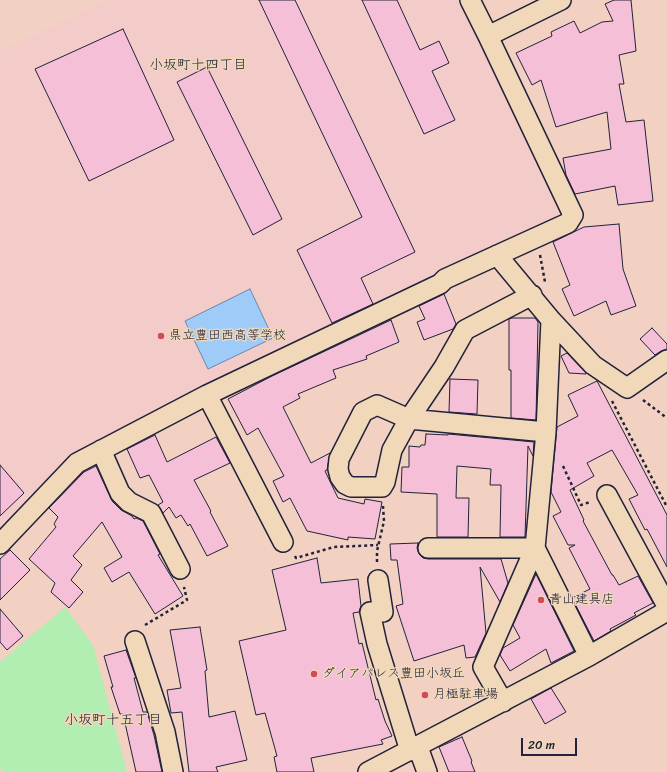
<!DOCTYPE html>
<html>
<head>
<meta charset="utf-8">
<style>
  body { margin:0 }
  #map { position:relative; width:667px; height:772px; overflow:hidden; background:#f2d0c2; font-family:Sriracha,sans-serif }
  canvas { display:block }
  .scale { position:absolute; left:521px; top:738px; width:56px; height:18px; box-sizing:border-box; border:2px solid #22223b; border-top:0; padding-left:5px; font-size:12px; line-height:14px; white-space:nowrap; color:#22223b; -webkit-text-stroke:3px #f1d8b9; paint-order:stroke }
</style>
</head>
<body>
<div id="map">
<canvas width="667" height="772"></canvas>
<div class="scale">20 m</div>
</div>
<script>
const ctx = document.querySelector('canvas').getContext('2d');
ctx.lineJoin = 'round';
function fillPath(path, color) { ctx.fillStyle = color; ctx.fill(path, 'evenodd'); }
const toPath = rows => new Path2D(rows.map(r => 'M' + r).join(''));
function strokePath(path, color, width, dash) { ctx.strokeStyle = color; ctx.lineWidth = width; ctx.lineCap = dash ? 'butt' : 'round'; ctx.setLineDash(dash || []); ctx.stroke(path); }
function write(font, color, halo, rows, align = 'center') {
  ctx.font = font + ' Sriracha,"Klee One",sans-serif'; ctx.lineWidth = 3; ctx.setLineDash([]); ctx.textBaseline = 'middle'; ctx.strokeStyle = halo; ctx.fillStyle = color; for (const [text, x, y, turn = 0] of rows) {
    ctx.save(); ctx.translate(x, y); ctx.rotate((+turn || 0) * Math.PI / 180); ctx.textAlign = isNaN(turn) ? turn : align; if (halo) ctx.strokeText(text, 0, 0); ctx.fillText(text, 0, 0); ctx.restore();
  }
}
fillPath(toPath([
  [108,0,459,0,561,211,557,222,69,462,0,530,0,51]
]), '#f3cbc8');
fillPath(toPath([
  [65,607,93,645,127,772,3,772,0,767,0,662]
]), '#b2edb1');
const water = toPath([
  [250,289,273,338,208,369,185,321,250,289]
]);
fillPath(water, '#9fcbf9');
strokePath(water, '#6d87ad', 1);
const building = toPath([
  [259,0,295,0,415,252,361,278,373,304,332,323,297,250,362,217,259,0],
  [362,0,397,0,420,50,439,41,449,63,432,71,455,120,424,134,362,0],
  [614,0,631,0,636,51,619,55,624,84,619,84,626,122,644,120,653,201,618,205,615,186,575,194,566,175,563,158,611,149,607,112,556,127,541,80,532,85,516,53,552,36,551,32,574,21,580,33,602,22,613,21,605,4,614,0],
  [123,29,174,140,89,181,35,69,123,29],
  [207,67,282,219,253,235,177,82,207,67],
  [619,224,623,269,636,306,611,315,606,301,574,316,562,289,570,285,553,242,584,227,619,224],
  [444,294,456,324,453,329,424,340,417,322,425,319,419,306,444,294],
  [512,318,535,318,538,322,536,420,511,418,511,370,509,370,509,319,512,318],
  [391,320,399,342,366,356,367,359,333,370,336,378,298,394,300,398,283,407,311,463,330,453,327,470,325,471,338,498,364,504,365,499,382,502,375,539,348,537,348,540,307,531,290,498,283,502,273,481,284,476,258,428,247,435,228,399,272,376,391,320],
  [652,328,667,344,667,349,661,351,655,355,640,339,652,328],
  [567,353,586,373,586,374,569,373,561,356,567,353],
  [450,379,478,380,477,414,449,412,450,379],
  [597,381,667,515,667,567,647,529,645,530,629,499,638,495,612,450,587,463,594,476,570,490,584,520,583,521,612,575,613,575,619,585,638,576,653,603,634,613,636,615,610,629,611,631,594,641,572,598,590,589,569,548,575,545,568,545,553,516,561,512,551,492,557,427,578,416,568,395,597,381],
  [426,434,448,435,448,434,534,442,533,456,528,446,525,537,500,537,501,485,490,485,491,469,457,466,456,498,469,498,468,537,437,537,437,494,401,492,402,467,409,467,409,446,420,447,421,445,425,445,426,434],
  [155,435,167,462,216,437,230,463,194,480,211,511,210,512,228,546,207,556,190,524,188,526,181,515,176,518,169,507,163,513,158,505,163,502,149,475,140,478,127,449,155,435],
  [0,465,24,493,0,516,0,465],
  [96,466,112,501,121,510,132,516,134,519,136,518,143,521,160,554,158,555,183,596,155,614,129,572,112,582,104,568,122,557,102,522,73,556,82,565,71,580,83,592,69,608,51,592,55,583,29,559,56,527,54,524,58,517,49,508,84,472,96,466],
  [418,543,417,548,419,554,423,558,428,559,501,559,508,583,500,602,480,567,486,633,475,657,466,658,464,645,414,661,396,606,403,604,397,560,391,560,390,544,418,543],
  [10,550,30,570,0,600,0,559,10,550],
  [317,558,321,583,358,579,361,606,359,612,353,613,359,644,362,643,376,700,378,699,385,721,392,736,381,740,383,744,311,758,314,772,277,772,274,757,277,756,265,713,256,715,239,641,286,630,272,570,317,558],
  [536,574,574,651,551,663,546,649,510,671,500,655,503,648,520,638,513,625,536,574],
  [0,609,23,636,7,650,0,642,0,609],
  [200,627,207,670,205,671,209,717,235,711,247,760,216,767,218,772,189,772,182,712,171,713,167,690,181,688,170,630,200,627],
  [126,650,136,678,134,678,143,712,147,712,154,735,162,772,136,772,123,714,120,714,111,687,113,687,104,656,126,650],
  [551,688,566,712,545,724,531,699,551,688],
  [462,737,472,761,471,762,475,772,449,772,439,747,462,737]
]);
fillPath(building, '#f5bfd7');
strokePath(building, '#22223b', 1);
const minor = toPath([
  [470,0,488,36],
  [497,255,551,320,593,365,627,388,667,360],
  [532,295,465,330,444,367,409,419,392,450,385,482,382,487,351,487,345,484,340,477,338,469,339,459,363,412,377,405,409,419,546,432],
  [207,395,283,542],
  [101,450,120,493,129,502,151,513,180,569],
  [607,495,667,606],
  [0,544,77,463,207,395,440,284,445,279,568,223,573,215,488,36,561,0],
  [428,548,535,548],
  [535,548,589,656],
  [378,580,383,612,370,612,377,644,410,751],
  [135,641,165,732,173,772],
  [503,702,483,667,535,548,546,432,551,320],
  [418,747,427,772],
  [368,772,589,656,667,611]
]);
strokePath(minor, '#22223b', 22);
strokePath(toPath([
  [540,255,545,282],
  [643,400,667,418],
  [612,401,667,507],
  [563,466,581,505,590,502],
  [295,556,296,558,334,547,378,545],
  [377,562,377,551,384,521,383,506],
  [145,625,187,600,184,587]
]), '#22223b', 2.5, [3, 3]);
strokePath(minor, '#f1d8b9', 19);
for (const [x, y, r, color] of [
  [161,336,4,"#d1495b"],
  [541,600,4,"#d1495b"],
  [314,674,4,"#d1495b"],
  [425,695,4,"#d1495b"]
]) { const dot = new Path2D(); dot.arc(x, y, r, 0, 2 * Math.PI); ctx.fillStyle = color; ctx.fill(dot); strokePath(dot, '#f1d8b9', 1.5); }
write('13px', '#22223b', '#f1d8b9', [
  ["県立豊田西高等学校",169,336],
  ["青山建具店",549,600],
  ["ダイアパレス豊田小坂丘",322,674],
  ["月極駐車場",433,695]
], 'left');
write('14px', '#22223b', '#f1d8b9', [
  ["小坂町十四丁目",198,65],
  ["小坂町十五丁目",113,720]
]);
</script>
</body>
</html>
